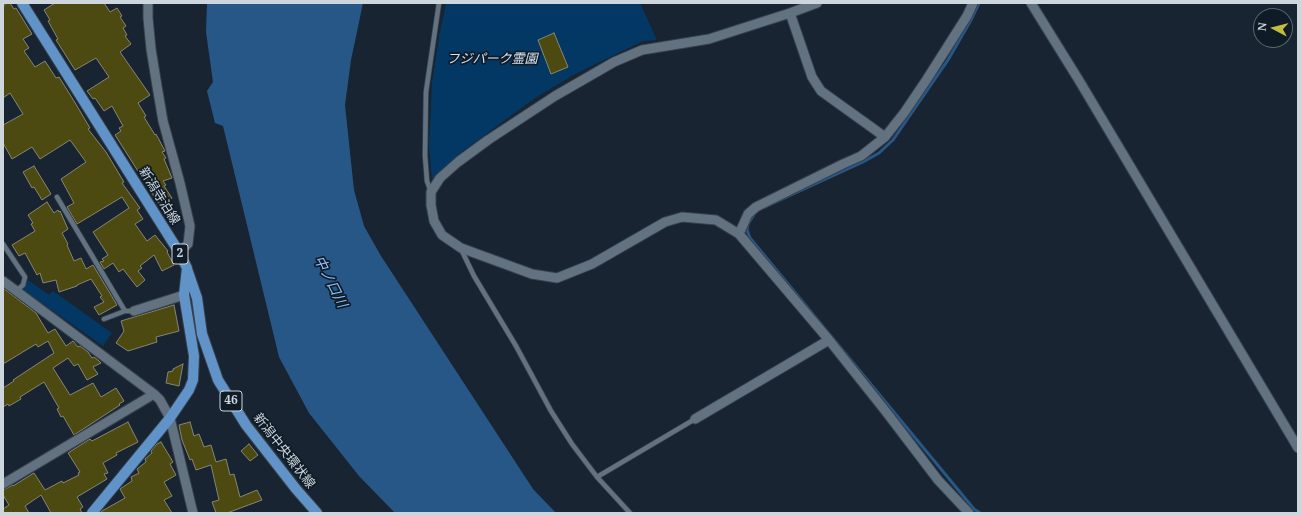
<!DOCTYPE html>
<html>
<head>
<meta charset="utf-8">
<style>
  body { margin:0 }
  #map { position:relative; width:1301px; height:516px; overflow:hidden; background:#182431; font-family:"Noto Serif",serif }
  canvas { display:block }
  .frame { position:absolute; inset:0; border:4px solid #cdd5dd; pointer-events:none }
  .north { position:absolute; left:1253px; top:8px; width:40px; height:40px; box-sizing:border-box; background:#0f1b27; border:1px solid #5b6570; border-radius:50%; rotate:277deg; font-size:11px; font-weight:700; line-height:16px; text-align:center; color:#cdd5dd }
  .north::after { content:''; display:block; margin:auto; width:14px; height:18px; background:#c3bd3e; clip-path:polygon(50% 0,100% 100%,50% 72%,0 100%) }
</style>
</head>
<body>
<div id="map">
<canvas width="1301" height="516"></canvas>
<div class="frame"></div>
<div class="north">N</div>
</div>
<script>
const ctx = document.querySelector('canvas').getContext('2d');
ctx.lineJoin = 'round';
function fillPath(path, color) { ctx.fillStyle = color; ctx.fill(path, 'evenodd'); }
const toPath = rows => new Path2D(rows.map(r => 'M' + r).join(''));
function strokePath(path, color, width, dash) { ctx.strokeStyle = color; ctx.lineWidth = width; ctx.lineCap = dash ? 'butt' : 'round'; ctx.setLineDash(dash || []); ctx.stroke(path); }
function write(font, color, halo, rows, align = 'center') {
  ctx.font = font + ' "Noto Serif","Noto Sans JP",serif'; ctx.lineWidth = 3.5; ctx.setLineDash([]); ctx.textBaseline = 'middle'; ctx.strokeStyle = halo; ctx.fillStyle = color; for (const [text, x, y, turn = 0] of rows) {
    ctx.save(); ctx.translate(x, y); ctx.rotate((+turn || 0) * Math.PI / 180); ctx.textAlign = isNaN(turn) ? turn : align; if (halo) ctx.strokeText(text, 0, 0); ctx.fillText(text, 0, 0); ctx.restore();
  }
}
fillPath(toPath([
  [446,3,640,3,657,40,643,41,575,74,535,98,463,151,432,179,429,148,432,83,439,37],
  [28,280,49,295,53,291,112,333,103,346,22,289]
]), '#033865');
fillPath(toPath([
  [207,3,363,3,351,60,345,105,354,190,364,226,381,256,533,489,556,513,395,513,359,476,309,413,279,357,223,126,215,123,207,91,213,82,206,32]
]), '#275787');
strokePath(toPath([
  [765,207,863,162,879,153,893,140,948,60,971,20,979,3],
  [755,213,748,224,747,230,750,238,974,509,980,513]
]), '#275787', 3);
const building = toPath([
  [7,3,10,3,14,9,16,8,32,34,23,39,29,48,24,51,35,67,45,61,56,78,59,77,74,101,90,128,88,129,106,152,124,182,122,183,140,208,137,210,143,219,135,224,147,241,155,235,168,251,167,252,174,265,162,271,154,255,140,266,142,268,138,271,145,280,137,287,123,269,119,272,113,263,104,269,100,262,104,261,102,259,108,255,93,232,129,208,122,197,77,224,67,207,74,203,61,179,86,162,70,140,40,159,32,147,12,159,3,143,3,125,23,114,10,93,3,98,3,6,7,3],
  [55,3,104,3,110,12,117,8,122,16,120,17,126,26,123,28,127,35,125,36,131,44,120,52,150,95,138,103,146,116,144,117,155,135,156,134,165,151,162,152,166,158,164,159,172,178,163,181,166,185,164,186,172,198,168,201,170,204,168,205,177,219,171,223,115,135,121,131,119,128,123,126,112,106,104,111,95,98,93,99,87,91,109,77,96,58,75,70,56,40,58,39,48,21,50,20,44,10,55,3],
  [554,33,568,67,551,74,538,40,554,33],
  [34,166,51,194,42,200,34,187,32,188,23,172,34,166],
  [47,202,54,213,58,210,59,212,60,211,68,229,62,233,68,244,67,245,74,261,81,258,86,269,93,265,117,305,99,315,94,307,104,302,100,297,102,296,91,279,77,285,77,286,59,292,56,280,43,283,40,273,37,275,25,253,19,256,12,245,35,231,31,224,33,223,28,215,47,202],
  [3,288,36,313,48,333,55,329,66,346,73,341,78,347,80,346,88,352,92,358,94,357,99,361,101,363,93,367,98,374,87,380,78,364,74,366,68,358,53,368,70,395,93,383,101,397,116,388,124,401,119,404,120,405,74,435,63,416,61,417,57,409,59,408,44,382,20,397,21,399,9,406,8,404,3,407,3,388,14,381,13,380,54,353,48,341,38,347,36,344,3,364,3,288],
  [174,305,179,331,156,337,157,342,128,351,116,343,124,331,121,321,174,305],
  [183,364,179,386,166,383,168,372,173,371,173,369,183,364],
  [128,422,138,442,116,453,117,455,103,463,108,473,104,474,107,479,77,497,83,507,80,509,82,513,51,513,41,495,25,506,29,513,3,513,3,509,9,505,3,495,3,490,13,485,13,486,34,473,45,490,62,481,63,483,79,475,78,473,80,472,68,453,90,439,92,441,128,422],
  [190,422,194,436,199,434,204,447,211,445,216,462,226,459,230,475,234,474,240,497,257,490,262,500,227,513,216,513,212,502,219,500,211,465,196,470,192,459,190,460,182,440,179,425,190,422],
  [161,442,173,462,170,464,176,475,164,482,172,496,164,500,172,513,100,513,102,511,125,498,120,489,132,481,131,477,139,473,137,469,146,462,145,459,152,453,151,451,157,444,161,442],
  [249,444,258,455,250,461,241,451,249,444]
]);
fillPath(building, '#4c4a11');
strokePath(building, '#878672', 1);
const service = toPath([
  [431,192,427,181,425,155,426,92,439,3],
  [57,197,125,311],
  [3,244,25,277,23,285,16,291],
  [461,249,474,276,516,346,551,411,572,444,597,477,630,513],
  [104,319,125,311,134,311],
  [597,477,695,419]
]);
const minor = toPath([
  [148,3,148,18,151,49,157,86,163,121,180,183,190,226,188,244,179,252],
  [817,3,790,13,709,39,642,50,614,62,555,96,488,140,458,162,440,178,431,192,431,205,434,221,442,235,461,248,532,274,557,278,592,264,665,222,682,217,716,220,739,234,829,340,887,413,938,480,969,513],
  [1031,3,1080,82,1298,448],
  [790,13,812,77,821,91,885,137],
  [739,234,748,214,756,207,843,164,861,156,885,137,904,113,927,79,967,16,973,3],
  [3,281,154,394,160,400,170,418,193,513],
  [134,311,184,295],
  [695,419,829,340],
  [3,484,154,394]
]);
const primary = toPath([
  [22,3,179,252,187,268,184,295,194,356,193,380,189,390,170,418,92,513],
  [187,269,197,298,202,334,218,380,246,425,296,489,317,513]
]);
strokePath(service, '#38414c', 6);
strokePath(minor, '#38414c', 11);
strokePath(primary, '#38414c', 12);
strokePath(service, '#637281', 4.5);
strokePath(minor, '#637281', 9);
strokePath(primary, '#6093c7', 10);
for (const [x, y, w] of [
  [180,254,16],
  [231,401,22]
]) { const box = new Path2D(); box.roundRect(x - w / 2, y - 10, w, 20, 3); ctx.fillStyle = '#0f1b27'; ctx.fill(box); strokePath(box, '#cdd5dd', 1); }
write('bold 12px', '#cdd5dd', null, [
  ["2",180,254],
  ["46",231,401]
]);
write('italic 13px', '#d8e5f4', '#0f1b27', [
  ["フジパーク霊園",492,59]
]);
write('13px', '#cdd5dd', '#0f1b27', [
  ["新潟寺泊線",159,196,58],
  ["新潟中央環状線",284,451,52]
]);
write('italic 14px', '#8dc3fc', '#0f1b27', [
  ["中ノ口川",330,282,63]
]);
</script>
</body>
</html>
